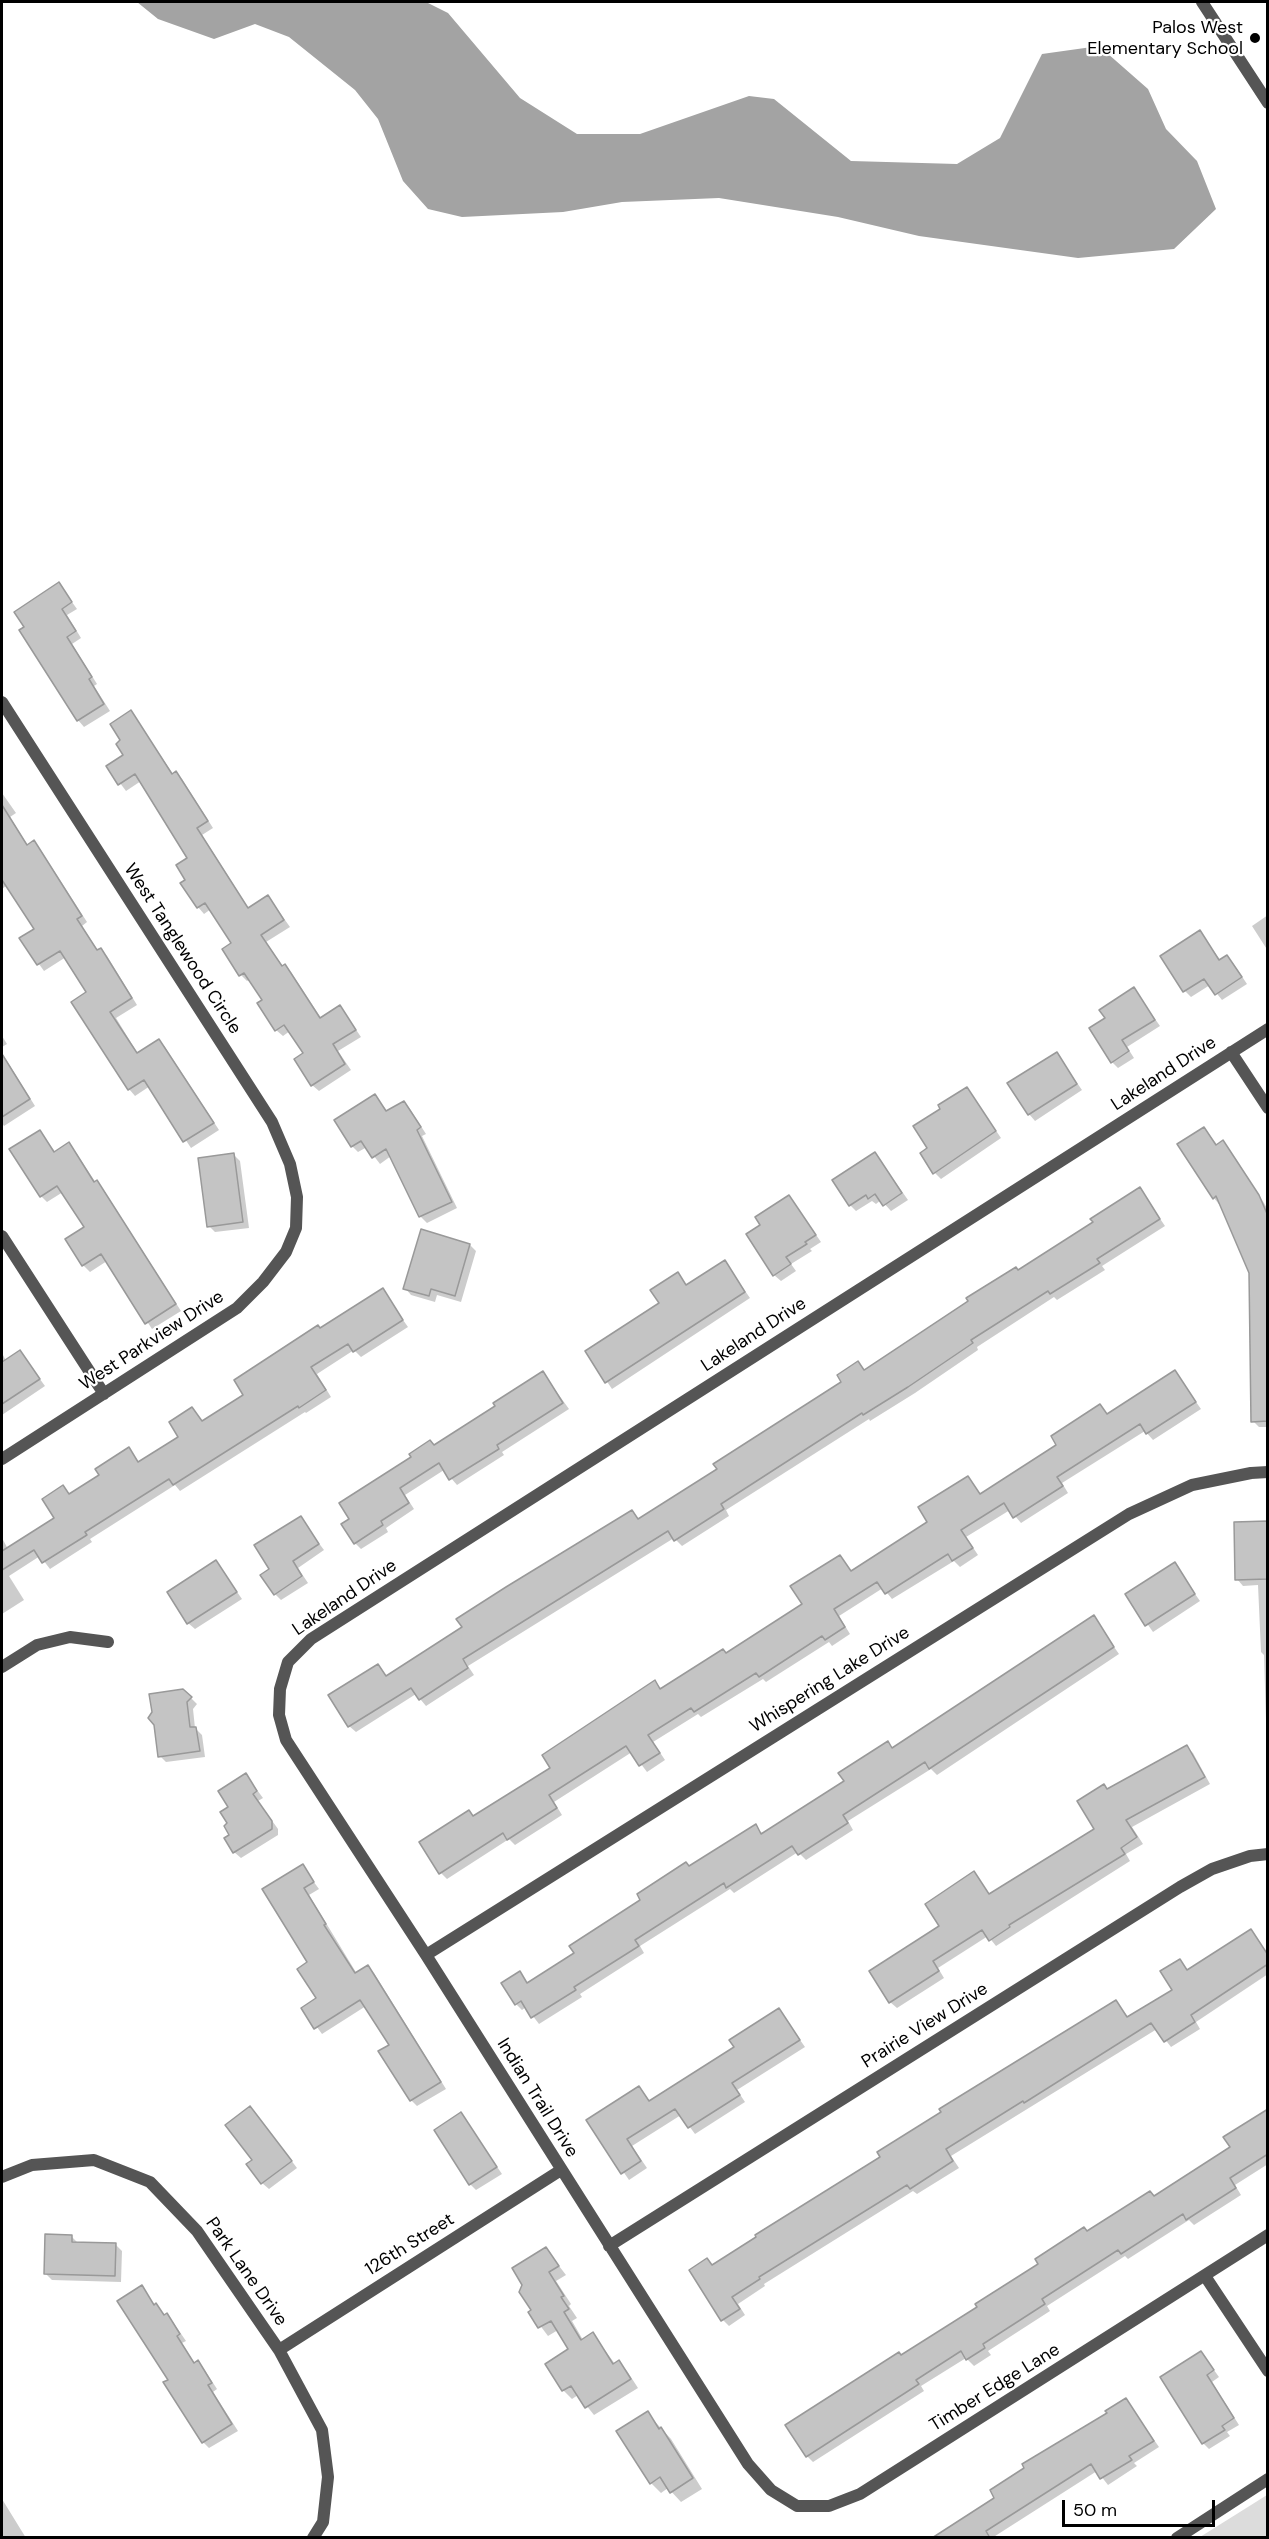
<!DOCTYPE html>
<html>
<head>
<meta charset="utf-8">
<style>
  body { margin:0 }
  #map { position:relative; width:1269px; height:2539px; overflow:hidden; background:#fff; font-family:"DM Sans",sans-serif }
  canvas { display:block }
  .frame { position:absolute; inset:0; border:3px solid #000; pointer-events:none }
  .scale { position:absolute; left:1062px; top:2500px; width:153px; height:27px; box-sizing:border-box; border:3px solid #000; border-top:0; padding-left:8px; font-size:18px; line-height:21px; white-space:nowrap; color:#000; -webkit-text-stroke:4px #fff; paint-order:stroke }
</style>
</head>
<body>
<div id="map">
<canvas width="1269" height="2539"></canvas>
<div class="frame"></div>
<div class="scale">50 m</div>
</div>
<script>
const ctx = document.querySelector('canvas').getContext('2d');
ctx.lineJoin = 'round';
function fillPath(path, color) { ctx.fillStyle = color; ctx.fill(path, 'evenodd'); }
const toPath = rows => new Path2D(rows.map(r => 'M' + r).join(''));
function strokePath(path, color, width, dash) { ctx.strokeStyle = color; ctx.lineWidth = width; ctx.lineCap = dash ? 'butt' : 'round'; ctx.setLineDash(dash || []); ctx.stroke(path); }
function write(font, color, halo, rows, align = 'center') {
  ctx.font = font + ' "DM Sans",sans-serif'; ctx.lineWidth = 4.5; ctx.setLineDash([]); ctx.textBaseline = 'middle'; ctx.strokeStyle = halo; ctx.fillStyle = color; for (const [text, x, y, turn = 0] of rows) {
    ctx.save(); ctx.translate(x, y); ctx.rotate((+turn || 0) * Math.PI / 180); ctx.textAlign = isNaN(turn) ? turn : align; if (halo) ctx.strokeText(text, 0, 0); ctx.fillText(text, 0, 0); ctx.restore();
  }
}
fillPath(toPath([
  [1267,2495,1267,2537,1200,2537]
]), '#dcdcdc');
fillPath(toPath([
  [137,2,426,2,448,13,520,98,577,134,640,134,749,96,774,99,851,161,957,164,1000,138,1042,54,1099,46,1148,89,1166,129,1197,161,1216,209,1174,249,1078,258,919,236,838,217,719,198,622,202,563,212,462,217,428,209,403,181,378,119,355,90,289,37,255,24,214,39,158,19]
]), '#a3a3a3');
fillPath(toPath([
  [59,584,77,609,67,615,81,638,72,644,97,684,94,686,110,711,84,727,78,720,26,627],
  [131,712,173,774,176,773,182,779,213,828,202,835,249,909,268,896,290,927,266,942,283,967,291,972,321,1018,340,1006,361,1037,338,1051,351,1070,319,1091,312,1085,305,1053,290,1031,283,1036,276,1030,265,1001,250,979,247,981,241,975,233,943,211,909,204,914,198,907,187,880,189,858,141,781,126,791,108,767,125,755,122,741],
  [2,793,16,813,10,817,28,846,34,842,40,849,87,922,82,926,98,951,101,950,107,956,137,1005,116,1018,138,1054,159,1040,165,1047,219,1130,191,1148,150,1086,135,1096,129,1089,88,992,66,957,44,971,21,939,36,929,7,885,2,889],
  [1268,915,1268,951,1252,926],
  [1200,932,1221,961,1227,957,1233,963,1247,984,1222,1000,1210,985,1191,997,1185,991],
  [1134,989,1160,1026,1127,1047,1134,1058,1118,1068,1112,1062,1107,1019],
  [2,1036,7,1044,2,1047],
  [2,1053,35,1106,4,1126,2,1123],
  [1057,1054,1082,1090,1035,1121,1029,1114],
  [967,1088,1001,1138,941,1179,935,1173,929,1149,942,1109],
  [375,1096,388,1112,404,1103,410,1109,426,1134,422,1136,457,1208,427,1223,420,1216,391,1156,380,1164,367,1147,358,1152,352,1146],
  [1204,1128,1218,1146,1223,1142,1229,1149,1264,1203,1268,1210,1268,1267,1214,1198],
  [40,1131,56,1153,69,1144,75,1151,96,1183,103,1189,181,1311,152,1329,107,1261,90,1272,83,1265,67,1239,86,1228,63,1192,47,1202,41,1196],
  [875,1153,908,1200,891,1211,881,1200,876,1204,872,1201,856,1211,850,1205],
  [233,1154,240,1161,249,1228,215,1232,209,1226],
  [1140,1189,1165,1226,1102,1266,1105,1270,1057,1300,1054,1297,977,1347,978,1350,915,1393,870,1421,869,1419,726,1510,729,1516,682,1546,674,1538,468,1666,474,1675,426,1706,416,1694,356,1732,349,1726,377,1665,387,1677,464,1628,632,1511,639,1520,719,1469,843,1382,858,1363,865,1371,1095,1223],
  [789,1196,821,1242,810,1249,812,1251,791,1264,796,1271,781,1281,774,1275,762,1225],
  [470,1245,476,1251,461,1302,437,1295,435,1302,411,1295,405,1288],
  [725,1262,750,1298,612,1389,587,1352,661,1304,677,1274,687,1286],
  [1268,1281,1268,1427,1259,1427,1253,1421],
  [382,1290,408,1327,361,1357,354,1350,317,1374,331,1397,306,1413,305,1412,180,1491,175,1485,90,1539,92,1542,50,1569,40,1556,9,1576,24,1600,2,1614,2,1538,8,1549,56,1518,63,1487,70,1495,101,1475,128,1449,140,1463,180,1437,192,1409,203,1422,245,1395,320,1330],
  [20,1352,45,1386,2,1415,2,1353,6,1361],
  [1175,1372,1201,1409,1153,1440,1145,1431,1062,1483,1068,1493,1021,1523,1010,1510,966,1537,978,1555,960,1567,954,1561,892,1599,883,1588,839,1616,850,1634,832,1646,829,1642,766,1682,763,1679,701,1717,698,1714,653,1742,665,1760,647,1772,632,1752,554,1802,562,1815,515,1845,509,1839,447,1879,441,1873,474,1817,552,1768,655,1682,662,1689,726,1654,804,1605,840,1557,852,1572,929,1523,968,1478,981,1495,1058,1445,1100,1406,1108,1415],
  [543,1373,569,1409,502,1452,504,1455,457,1485,444,1470,405,1495,414,1509,386,1528,388,1532,361,1549,355,1543,343,1524,435,1446,497,1406],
  [300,1518,324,1550,298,1568,308,1583,281,1600,275,1594,272,1569],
  [1268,1522,1268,1785,1264,1655,1261,1652,1258,1585,1243,1586,1237,1579],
  [216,1562,242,1599,195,1629,188,1623],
  [1174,1564,1200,1601,1153,1632,1127,1595],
  [1093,1617,1119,1654,937,1775,931,1769,848,1821,853,1830,806,1860,798,1852,734,1893,730,1889,640,1946,644,1953,580,1994,582,1997,539,2024,526,2007,522,2010,516,2004,519,1973,528,1984,576,1954,690,1868,755,1826,763,1834,846,1781,888,1743,894,1749],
  [191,1698,197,1704,193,1709,195,1728,202,1735,205,1757,166,1762,160,1756,155,1724],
  [1187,1747,1193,1753,1210,1784,1132,1827,1143,1844,1126,1854,1130,1861,996,1946,988,1936,938,1968,944,1978,897,2008,890,2002,974,1873,990,1895,1096,1830,1108,1790],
  [246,1775,263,1798,258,1801,278,1829,278,1835,241,1858,234,1852,229,1824,230,1808],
  [302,1866,319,1889,309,1895,357,1974,368,1967,374,1973,446,2089,417,2106,411,2100,391,2045,366,2006,322,2034,303,2008,318,1999,309,1963],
  [1251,1931,1268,1954,1268,1974,1196,2022,1200,2029,1171,2047,1157,2029,951,2156,959,2168,917,2194,913,2191,764,2284,765,2286,738,2304,745,2315,729,2326,723,2320,707,2260,713,2266,882,2158,1116,2002,1129,2018,1174,1990,1180,1961,1189,1971],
  [779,2010,805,2047,737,2090,745,2102,695,2134,681,2115,632,2146,647,2168,629,2180,588,2120,639,2088,651,2102,736,2048],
  [1268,2111,1268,2164,1235,2185,1241,2195,1194,2225,1189,2220,1128,2259,1125,2256,1047,2306,1050,2311,988,2351,991,2355,974,2366,966,2358,921,2386,924,2391,813,2462,807,2456,901,2356,979,2307,1087,2232,1155,2197,1232,2147],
  [256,2114,297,2168,269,2189,262,2183,254,2160],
  [461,2114,502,2174,476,2190,470,2184],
  [71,2236,78,2243,116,2245,122,2251,121,2282,52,2280,46,2274],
  [546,2249,566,2275,556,2281,571,2304,569,2306,577,2318,572,2321,583,2340,593,2334,615,2364,619,2362,627,2371,638,2388,594,2415,578,2395,572,2399,563,2390,570,2349,558,2330,548,2336,530,2312,533,2310],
  [141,2287,155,2306,173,2322,186,2341,182,2343,195,2364,198,2362,204,2369,217,2389,213,2392,238,2431,209,2448,203,2442,170,2380],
  [1201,2352,1219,2377,1212,2382,1239,2425,1227,2432,1230,2436,1209,2449,1203,2443],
  [1126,2400,1159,2447,1134,2463,1137,2466,1108,2485,1097,2471,992,2538,935,2538,996,2498,1027,2468],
  [647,2413,671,2439,702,2489,681,2502,668,2488,661,2493,651,2483],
  [2,2499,26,2538,2,2538]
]), '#0003');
const building = toPath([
  [59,582,72,602,62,609,76,631,67,637,92,677,89,679,104,704,77,721,19,630,24,627,14,612,59,582],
  [131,710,172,774,176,771,208,821,197,828,248,908,268,895,284,920,261,935,282,966,285,964,320,1018,340,1005,356,1030,333,1044,345,1064,311,1086,294,1059,303,1053,284,1025,275,1031,257,1003,262,1000,244,973,239,976,222,949,231,943,205,903,197,908,180,883,185,880,176,865,187,858,135,774,118,785,106,766,123,755,116,744,120,740,110,724,131,710],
  [2,805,27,845,34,840,82,916,77,919,97,950,101,948,132,998,110,1012,137,1053,159,1039,214,1123,183,1142,144,1080,128,1090,71,1002,86,992,60,951,37,965,19,938,34,929,2,880,2,805],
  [1200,930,1219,960,1227,955,1242,977,1215,995,1204,979,1183,992,1160,956,1200,930],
  [1134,987,1155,1020,1122,1040,1129,1051,1111,1063,1089,1028,1105,1018,1099,1010,1134,987],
  [1057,1052,1077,1084,1028,1115,1007,1083,1057,1052],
  [2,1054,30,1099,2,1117,2,1054],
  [967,1087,996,1131,933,1174,920,1153,927,1148,913,1126,940,1109,938,1105,967,1087],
  [375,1094,386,1111,404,1101,421,1127,417,1130,452,1202,419,1217,386,1149,372,1158,361,1141,351,1147,334,1120,375,1094],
  [1204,1127,1216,1145,1223,1140,1259,1195,1268,1216,1268,1421,1251,1422,1249,1273,1216,1196,1213,1199,1177,1144,1204,1127],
  [40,1130,54,1152,69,1142,94,1182,97,1180,176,1304,145,1324,101,1254,82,1266,65,1239,84,1227,57,1186,40,1197,9,1149,40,1130],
  [875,1152,902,1193,883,1206,875,1194,868,1199,866,1195,849,1206,832,1180,875,1152],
  [234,1153,243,1222,207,1227,198,1158,234,1153],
  [1140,1187,1160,1219,1097,1259,1100,1263,1050,1294,1048,1291,971,1340,973,1343,908,1387,863,1415,862,1413,721,1504,724,1509,674,1541,668,1531,463,1659,468,1668,419,1700,411,1688,348,1727,328,1695,378,1664,386,1676,462,1627,456,1619,506,1587,632,1510,638,1519,717,1469,713,1464,841,1382,837,1375,858,1361,864,1370,968,1301,966,1298,1016,1267,1018,1270,1093,1222,1090,1219,1140,1187],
  [789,1195,816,1235,805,1242,807,1244,786,1257,791,1264,773,1276,746,1234,760,1225,755,1217,789,1195],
  [421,1229,470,1244,455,1296,431,1289,429,1296,403,1289,421,1229],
  [725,1260,745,1292,605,1383,585,1351,659,1303,650,1290,678,1272,686,1285,725,1260],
  [383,1288,403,1320,353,1352,348,1344,311,1367,326,1390,299,1408,298,1406,173,1485,169,1479,85,1532,87,1535,42,1563,34,1550,2,1570,2,1551,54,1518,42,1499,63,1485,69,1494,99,1475,95,1469,129,1447,138,1462,178,1437,169,1422,192,1407,202,1421,243,1395,234,1380,318,1325,320,1328,383,1288],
  [20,1350,40,1379,2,1404,2,1362,20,1350],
  [1175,1370,1196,1402,1146,1434,1140,1424,1057,1477,1063,1486,1013,1518,1004,1503,961,1530,973,1548,952,1561,948,1554,885,1594,877,1582,834,1609,845,1627,825,1640,822,1636,759,1677,756,1673,694,1712,691,1708,648,1735,660,1753,639,1766,626,1746,549,1795,557,1808,507,1840,503,1833,439,1874,419,1842,469,1810,473,1816,550,1768,542,1755,655,1680,660,1689,723,1649,726,1653,802,1604,790,1586,840,1555,851,1571,927,1522,918,1507,968,1476,980,1494,1056,1445,1051,1436,1100,1404,1107,1414,1175,1370],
  [543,1371,563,1403,497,1445,499,1449,449,1480,439,1463,400,1488,409,1503,381,1521,383,1525,354,1544,341,1524,349,1519,339,1503,411,1457,409,1454,430,1440,434,1445,495,1406,493,1403,543,1371],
  [301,1516,319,1544,293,1561,302,1576,274,1595,260,1575,269,1569,254,1545,301,1516],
  [1268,1521,1268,1579,1235,1580,1234,1522,1268,1521],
  [216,1560,237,1592,187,1624,167,1592,216,1560],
  [1175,1562,1195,1594,1145,1626,1125,1594,1175,1562],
  [1094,1615,1114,1647,929,1769,925,1762,843,1815,848,1823,798,1855,792,1846,726,1888,724,1883,635,1940,639,1946,574,1987,576,1990,531,2018,521,2001,515,2005,501,1983,520,1971,527,1983,574,1953,569,1946,640,1900,637,1894,686,1862,689,1866,756,1824,761,1834,844,1781,838,1773,888,1741,892,1748,1094,1615],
  [183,1689,192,1697,187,1702,190,1727,196,1727,200,1751,158,1757,154,1725,148,1718,152,1712,149,1694,183,1689],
  [1187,1745,1205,1777,1126,1820,1137,1837,1121,1848,1125,1854,1009,1925,1010,1927,989,1941,982,1930,933,1961,939,1971,889,2003,869,1971,939,1926,925,1904,974,1871,989,1894,1094,1829,1077,1801,1104,1784,1107,1789,1187,1745],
  [246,1773,257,1791,253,1794,272,1821,272,1829,233,1853,224,1838,229,1835,224,1826,227,1823,220,1812,228,1807,218,1791,246,1773],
  [303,1864,314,1882,304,1888,326,1924,324,1925,355,1973,368,1965,441,2082,410,2101,378,2051,389,2045,360,2000,314,2029,301,2008,316,1998,297,1969,307,1962,262,1889,303,1864],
  [1251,1929,1268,1955,1268,1964,1191,2015,1195,2022,1164,2042,1151,2023,1024,2103,1023,2101,946,2149,953,2161,910,2189,907,2185,759,2277,760,2279,732,2297,740,2309,721,2321,689,2270,707,2258,712,2265,756,2237,755,2235,880,2157,877,2152,941,2112,939,2109,1116,2000,1127,2017,1172,1990,1160,1971,1180,1959,1187,1970,1251,1929],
  [779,2008,800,2040,732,2083,740,2095,688,2128,675,2109,627,2139,641,2161,621,2174,586,2120,639,2086,649,2101,734,2047,729,2040,779,2008],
  [250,2106,292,2161,261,2184,246,2164,252,2160,225,2125,250,2106],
  [1268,2109,1268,2154,1230,2178,1236,2188,1186,2220,1183,2214,1121,2254,1118,2250,1042,2299,1045,2304,983,2344,985,2348,966,2360,961,2351,916,2380,919,2384,806,2457,785,2425,899,2352,901,2355,977,2307,975,2304,1038,2264,1035,2259,1084,2227,1087,2231,1150,2191,1154,2196,1230,2147,1223,2137,1268,2109],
  [461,2112,497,2167,469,2185,434,2130,461,2112],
  [45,2234,72,2235,72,2242,116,2243,115,2276,44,2274,45,2234],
  [546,2247,559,2266,549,2272,564,2296,561,2297,569,2309,564,2312,581,2340,593,2332,613,2364,619,2360,631,2379,585,2408,571,2386,562,2391,545,2364,568,2349,551,2321,538,2328,528,2312,531,2310,519,2292,522,2285,512,2268,546,2247],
  [142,2285,154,2305,156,2303,164,2315,167,2313,180,2334,177,2336,194,2363,198,2360,212,2383,208,2385,232,2424,202,2443,163,2382,168,2380,117,2301,142,2285],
  [1201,2351,1214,2370,1207,2375,1234,2418,1222,2426,1225,2430,1202,2444,1160,2377,1201,2351],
  [1126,2398,1154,2441,1129,2456,1132,2460,1100,2479,1091,2464,986,2531,990,2538,932,2538,994,2498,990,2490,1024,2468,1022,2464,1107,2413,1105,2411,1126,2398],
  [648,2411,659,2429,661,2427,693,2478,670,2493,660,2477,650,2484,616,2431,648,2411]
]);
fillPath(building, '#c4c4c4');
strokePath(building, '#999', 1.5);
strokePath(toPath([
  [2,702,272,1122,290,1164,297,1197,296,1228,286,1252,263,1282,237,1308,2,1459],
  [1268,1029,311,1639,288,1662,280,1689,279,1715,286,1740,426,1955,748,2464,771,2490,797,2506,829,2506,860,2494,1268,2235],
  [1231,1052,1268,1108],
  [2,1236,104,1394],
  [2,1667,37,1645,70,1637,108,1642],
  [426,1955,1129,1514,1192,1485,1251,1473,1268,1472],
  [2,2177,32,2165,94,2160,150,2182,197,2231,279,2350,322,2430,328,2477,323,2522,313,2538],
  [609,2246,1180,1887,1212,1869,1250,1856,1268,1854],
  [1205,2276,1268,2371],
  [279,2350,561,2170],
  [1177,2538,1268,2479]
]), '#555', 12);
strokePath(toPath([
  [1202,2,1268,103]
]), '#555', 12);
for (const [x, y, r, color] of [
  [1255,38,6,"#000"]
]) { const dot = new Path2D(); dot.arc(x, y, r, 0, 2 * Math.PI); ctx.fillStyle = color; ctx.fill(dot); strokePath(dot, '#fff', 2); }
write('18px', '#000', '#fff', [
  ["Palos West",1243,28],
  ["Elementary School",1243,49]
], 'right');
write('18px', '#000', '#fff', [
  ["West Tanglewood Circle",182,949,57],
  ["Lakeland Drive",1164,1074,-33],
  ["Lakeland Drive",754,1335,-33],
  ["West Parkview Drive",152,1341,-33],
  ["Lakeland Drive",345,1598,-34],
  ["Whispering Lake Drive",830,1680,-32],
  ["Prairie View Drive",925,2026,-32],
  ["Indian Trail Drive",537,2098,58],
  ["126th Street",410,2245,-32],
  ["Park Lane Drive",246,2272,55],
  ["Timber Edge Lane",995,2388,-32]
]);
</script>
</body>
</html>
